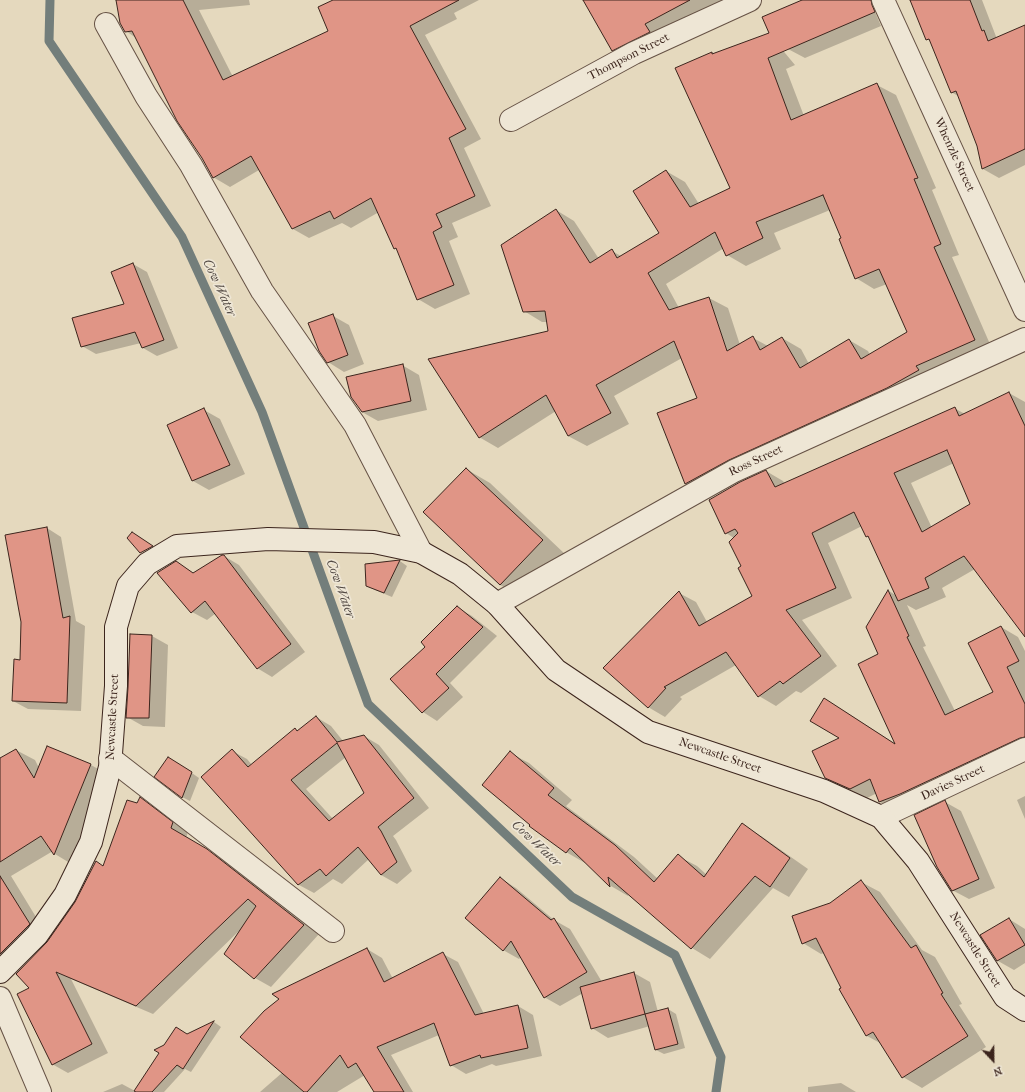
<!DOCTYPE html>
<html>
<head>
<meta charset="utf-8">
<style>
  body { margin:0 }
  #map { position:relative; width:1025px; height:1092px; overflow:hidden; background:#e5d9be; font-family:"IM FELL French Canon",serif }
  canvas { display:block }
  .north { position:absolute; left:973px; top:1040px; width:40px; height:40px; -webkit-text-stroke:3px #eee6d5; paint-order:stroke; rotate:158deg; font-size:11px; font-weight:700; line-height:16px; text-align:center; color:#3c251d }
  .north::after { content:''; display:block; margin:auto; width:14px; height:18px; background:#3c251d; clip-path:polygon(50% 0,100% 100%,50% 72%,0 100%) }
</style>
</head>
<body>
<div id="map">
<canvas width="1025" height="1092"></canvas>
<div class="north">N</div>
</div>
<script>
const ctx = document.querySelector('canvas').getContext('2d');
ctx.lineJoin = 'round';
function fillPath(path, color) { ctx.fillStyle = color; ctx.fill(path, 'evenodd'); }
const toPath = rows => new Path2D(rows.map(r => 'M' + r).join(''));
function strokePath(path, color, width, dash) { ctx.strokeStyle = color; ctx.lineWidth = width; ctx.lineCap = dash ? 'butt' : 'round'; ctx.setLineDash(dash || []); ctx.stroke(path); }
function write(font, color, halo, rows, align = 'center') {
  ctx.font = font + ' "IM FELL French Canon",serif'; ctx.lineWidth = 3.5; ctx.setLineDash([]); ctx.textBaseline = 'middle'; ctx.strokeStyle = halo; ctx.fillStyle = color; for (const [text, x, y, turn = 0] of rows) {
    ctx.save(); ctx.translate(x, y); ctx.rotate((+turn || 0) * Math.PI / 180); ctx.textAlign = isNaN(turn) ? turn : align; if (halo) ctx.strokeText(text, 0, 0); ctx.fillText(text, 0, 0); ctx.restore();
  }
}
fillPath(toPath([
  [117,0,249,0,250,5,199,10,233,77,329,31,335,0,479,0,454,13,457,19,425,35,481,139,464,148,491,206,452,223,458,237,449,241,470,294,435,309,418,299,398,250,395,248,379,212,351,228,342,223,309,238,293,229,259,170,230,187,213,177,136,38,126,31],
  [584,0,733,0,630,60,612,50],
  [823,0,870,0,881,26,805,58,788,49],
  [923,0,982,0,997,39,1025,26,1025,165,999,178,983,169,978,146,960,97,951,92,932,42,927,39],
  [780,47,795,65,786,69,804,116,877,85,896,95,936,188,932,190,959,255,952,257,993,351,704,494,686,484,698,398,682,358,614,396,629,424,587,446,568,436,556,411,498,448,479,437,549,332,548,322,542,322,524,311,556,210,574,221,599,259,612,251,621,256,660,234,666,171,685,182,699,204,731,188,712,53,714,54],
  [830,210,843,238,856,278,874,289,887,284,908,333,870,355,868,351,849,340,809,364,801,349,782,338,768,346,753,338,740,345,728,308,709,298,679,308,666,284,724,248,727,255,746,266,781,249,774,233],
  [133,264,147,272,178,348,157,356,143,348,141,343,96,354,82,346,126,305],
  [333,316,349,325,364,364,344,372,328,362],
  [402,365,419,375,427,410,378,421,362,412],
  [1009,393,1025,402,1025,625,975,569,942,588,946,597,916,610,907,605,926,646,923,647,955,711,995,692,1001,627,1018,637,1025,651,1025,753,897,812,880,802,877,793,867,798,843,787,825,777,841,738,841,709,897,745,879,655,867,627,889,591,897,596,871,539,867,536,862,526,828,543,852,598,802,620,837,666,801,693,796,691,776,706,759,696,736,665,680,697,682,699,665,717,648,707,679,593,696,602,707,622,754,596,742,567,734,538,726,533,710,500,766,471,783,481,785,484,954,408,965,414],
  [954,463,972,504,932,528,911,483],
  [204,410,220,419,245,474,209,490,193,481,168,426],
  [466,469,490,483,566,555,524,598,500,585],
  [47,528,61,537,76,621,85,626,81,711,28,709,13,701],
  [224,556,239,565,305,652,272,677,257,668,216,613,207,620,192,612,176,562,194,573],
  [400,561,407,566,392,597,375,590,367,586,366,564],
  [457,607,472,616,497,636,450,683,463,697,437,721,423,712,427,647],
  [131,635,152,636,168,645,165,727,143,726,127,717],
  [316,717,331,726,343,741,364,736,379,745,429,808,393,836,396,840,412,871,397,884,381,875,369,859,342,884,333,879,314,893,299,885,203,777,232,751,247,759,252,765,295,730,299,732],
  [346,757,365,793,333,819,306,789],
  [47,747,91,765,109,775,73,865,55,854,53,851,11,876,47,935,18,964,0,954,0,759,16,750,35,760,39,768],
  [510,753,529,763,572,800,566,806,634,857,658,879,678,856,697,866,707,875,742,825,761,836,808,869,789,897,773,888,710,959,692,948,627,892,628,896,611,886,586,862,585,863,566,852],
  [176,762,199,778,190,801,182,797,156,776],
  [1025,796,1025,819,1017,800],
  [141,799,156,808,188,832,186,838,223,859,319,934,271,987,255,978,225,954,239,931,153,1014,71,979,108,1053,68,1073,52,1064,31,989,48,943,104,867],
  [945,802,961,811,995,888,969,899,952,890],
  [500,878,516,888,554,920,570,929,602,982,634,973,650,982,658,1012,668,1009,676,1014,685,1048,664,1054,656,1050,650,1026,608,1038,592,1028,583,993,560,1006,544,997,521,957,519,959,503,950],
  [861,882,880,892,922,950,935,957,962,1004,959,1005,986,1047,922,1088,903,1077,882,1044,867,1036,841,989,842,988,824,953,821,954,803,943,830,904],
  [1009,919,1025,929,1025,963,1014,970,998,961,981,935],
  [367,949,382,958,393,979,443,954,458,962,484,1014,518,1006,533,1015,542,1056,496,1066,492,1064,466,1074,451,1065,439,1035,391,1055,413,1092,375,1092,365,1075,337,1092,260,1092,283,1072],
  [214,1022,221,1027,191,1072,185,1069,164,1092,103,1092,122,1084,135,1091,188,1035],
  [841,1083,856,1092,808,1092,808,1087]
]), '#0003');
strokePath(toPath([
  [50,0,49,41,182,237,262,412,368,704,572,897,675,955,721,1057,716,1092]
]), '#737e7b', 9);
const building = toPath([
  [116,0,183,0,223,80,328,31,318,7,333,0,459,0,410,26,466,129,449,138,475,196,436,214,442,227,433,232,454,285,417,300,396,248,394,249,371,198,334,219,330,211,292,229,251,156,213,178,202,158,177,121,132,31,125,32,120,23,116,0],
  [583,0,690,0,645,24,650,32,612,51,583,0],
  [802,0,871,0,872,5,875,12,768,58,791,120,877,83,918,178,914,179,941,244,934,247,975,340,916,366,919,370,887,388,729,460,685,484,657,413,697,398,674,341,596,385,611,413,568,436,546,395,479,438,428,359,548,331,545,311,523,312,501,245,556,209,590,263,612,249,617,258,659,233,633,191,666,170,690,207,730,188,675,68,712,52,712,54,769,33,762,17,802,0],
  [823,195,841,238,839,239,855,279,879,269,907,332,861,359,849,339,800,368,782,337,760,350,753,336,727,351,709,297,669,310,648,273,715,232,726,256,763,238,756,222,823,195],
  [910,0,970,0,982,31,984,30,988,41,1025,25,1025,149,982,169,977,146,956,91,951,93,929,39,926,40,910,0],
  [133,263,164,340,142,348,135,332,81,347,72,318,124,304,111,272,133,263],
  [333,314,348,355,327,363,319,351,308,323,333,314],
  [403,364,411,401,362,412,351,397,346,377,403,364],
  [1009,392,1025,426,1025,637,964,556,925,578,929,588,898,601,868,536,866,537,854,512,812,533,836,588,786,610,821,656,783,684,780,681,758,697,726,652,664,687,666,688,648,708,603,668,679,591,699,626,752,596,738,568,741,566,729,542,738,533,735,529,725,534,709,500,740,482,766,470,775,487,955,407,959,416,1009,392],
  [947,450,970,504,922,532,894,473,947,450],
  [204,408,230,465,192,481,167,425,204,408],
  [466,468,543,540,500,585,423,512,466,468],
  [47,527,63,618,70,616,67,703,12,701,14,659,20,660,21,622,5,535,47,527],
  [132,532,153,546,140,553,127,538,132,532],
  [222,555,224,555,291,644,257,669,205,601,191,613,157,573,176,561,193,573,222,555],
  [400,560,384,593,366,586,365,564,400,560],
  [888,590,909,636,907,637,945,715,993,692,968,643,1001,626,1019,661,1007,667,1025,704,1025,737,1020,738,900,794,879,802,870,779,850,789,825,778,812,751,839,738,810,721,824,698,895,744,858,664,878,654,866,627,888,590],
  [457,606,483,627,436,674,449,688,422,713,390,679,425,647,421,642,457,606],
  [130,634,152,635,149,718,126,718,128,687,130,634],
  [316,716,337,742,364,735,414,798,378,827,381,831,397,862,381,875,358,847,326,876,320,869,298,885,201,777,232,749,248,767,295,728,297,731,316,716],
  [337,743,364,793,329,821,291,780,337,743],
  [47,746,91,764,54,855,41,836,0,862,0,758,16,749,34,778,47,746],
  [510,751,554,788,548,795,615,845,654,882,678,854,704,877,742,823,790,858,770,887,755,876,691,949,608,877,610,887,570,848,566,853,529,826,530,825,482,785,510,751],
  [168,757,192,772,182,798,154,777,168,757],
  [140,797,173,822,171,828,207,849,304,925,254,979,224,954,256,906,248,899,136,1006,56,972,92,1044,52,1065,17,994,29,988,16,974,47,942,75,902,96,861,103,866,127,800,137,803,140,797],
  [945,800,979,879,952,891,937,867,914,815,945,800],
  [0,876,30,924,0,954,0,876],
  [500,877,551,920,554,918,587,972,544,998,511,941,503,951,465,918,500,877],
  [861,880,911,948,916,945,943,993,941,994,968,1036,902,1078,873,1032,866,1036,839,989,841,988,816,938,802,944,792,916,830,903,861,880],
  [1009,918,1025,945,997,961,980,935,1009,918],
  [367,948,384,982,443,952,475,1015,518,1005,528,1048,481,1058,480,1055,450,1066,434,1023,377,1047,404,1092,374,1092,356,1063,348,1068,340,1055,307,1092,304,1092,240,1037,264,1011,279,999,272,994,367,948],
  [634,972,645,1014,591,1029,580,987,634,972],
  [668,1008,678,1044,655,1050,645,1014,668,1008],
  [214,1021,183,1069,177,1065,152,1092,136,1092,134,1091,159,1053,154,1050,164,1045,176,1027,187,1034,214,1021]
]);
fillPath(building, '#e09586');
strokePath(building, '#3c251d', 1);
const street = toPath([
  [883,0,1025,310],
  [106,24,146,96,191,165,262,291,355,425,421,552],
  [511,120,634,53,750,0],
  [497,604,734,471,1025,339],
  [110,758,333,931],
  [881,817,1025,749],
  [0,998,40,1092]
]);
const secondary = toPath([
  [0,972,37,935,65,895,91,842,110,767,116,686,116,627,128,586,147,564,177,546,268,539,374,542,421,552,460,574,497,604,556,670,648,732,824,791,881,817,918,861,1005,997,1025,1010]
]);
strokePath(street, '#665245', 24);
strokePath(secondary, '#3c251d', 24);
strokePath(street, '#eee6d5', 22);
strokePath(secondary, '#eee6d5', 22);
write('12px', '#3c251d', '#eee6d5', [
  ["Thompson Street",629,57,-27],
  ["Whenzle Street",954,155,65],
  ["Ross Street",756,461,-25],
  ["Newcastle Street",113,717,-87],
  ["Newcastle Street",720,756,19],
  ["Davies Street",953,783,-25],
  ["Newcastle Street",975,950,58]
]);
write('italic 13px', '#534a44', '#eee6d5', [
  ["Cow Water",219,288,65],
  ["Cow Water",340,589,70],
  ["Cow Water",536,844,43]
]);
</script>
</body>
</html>
